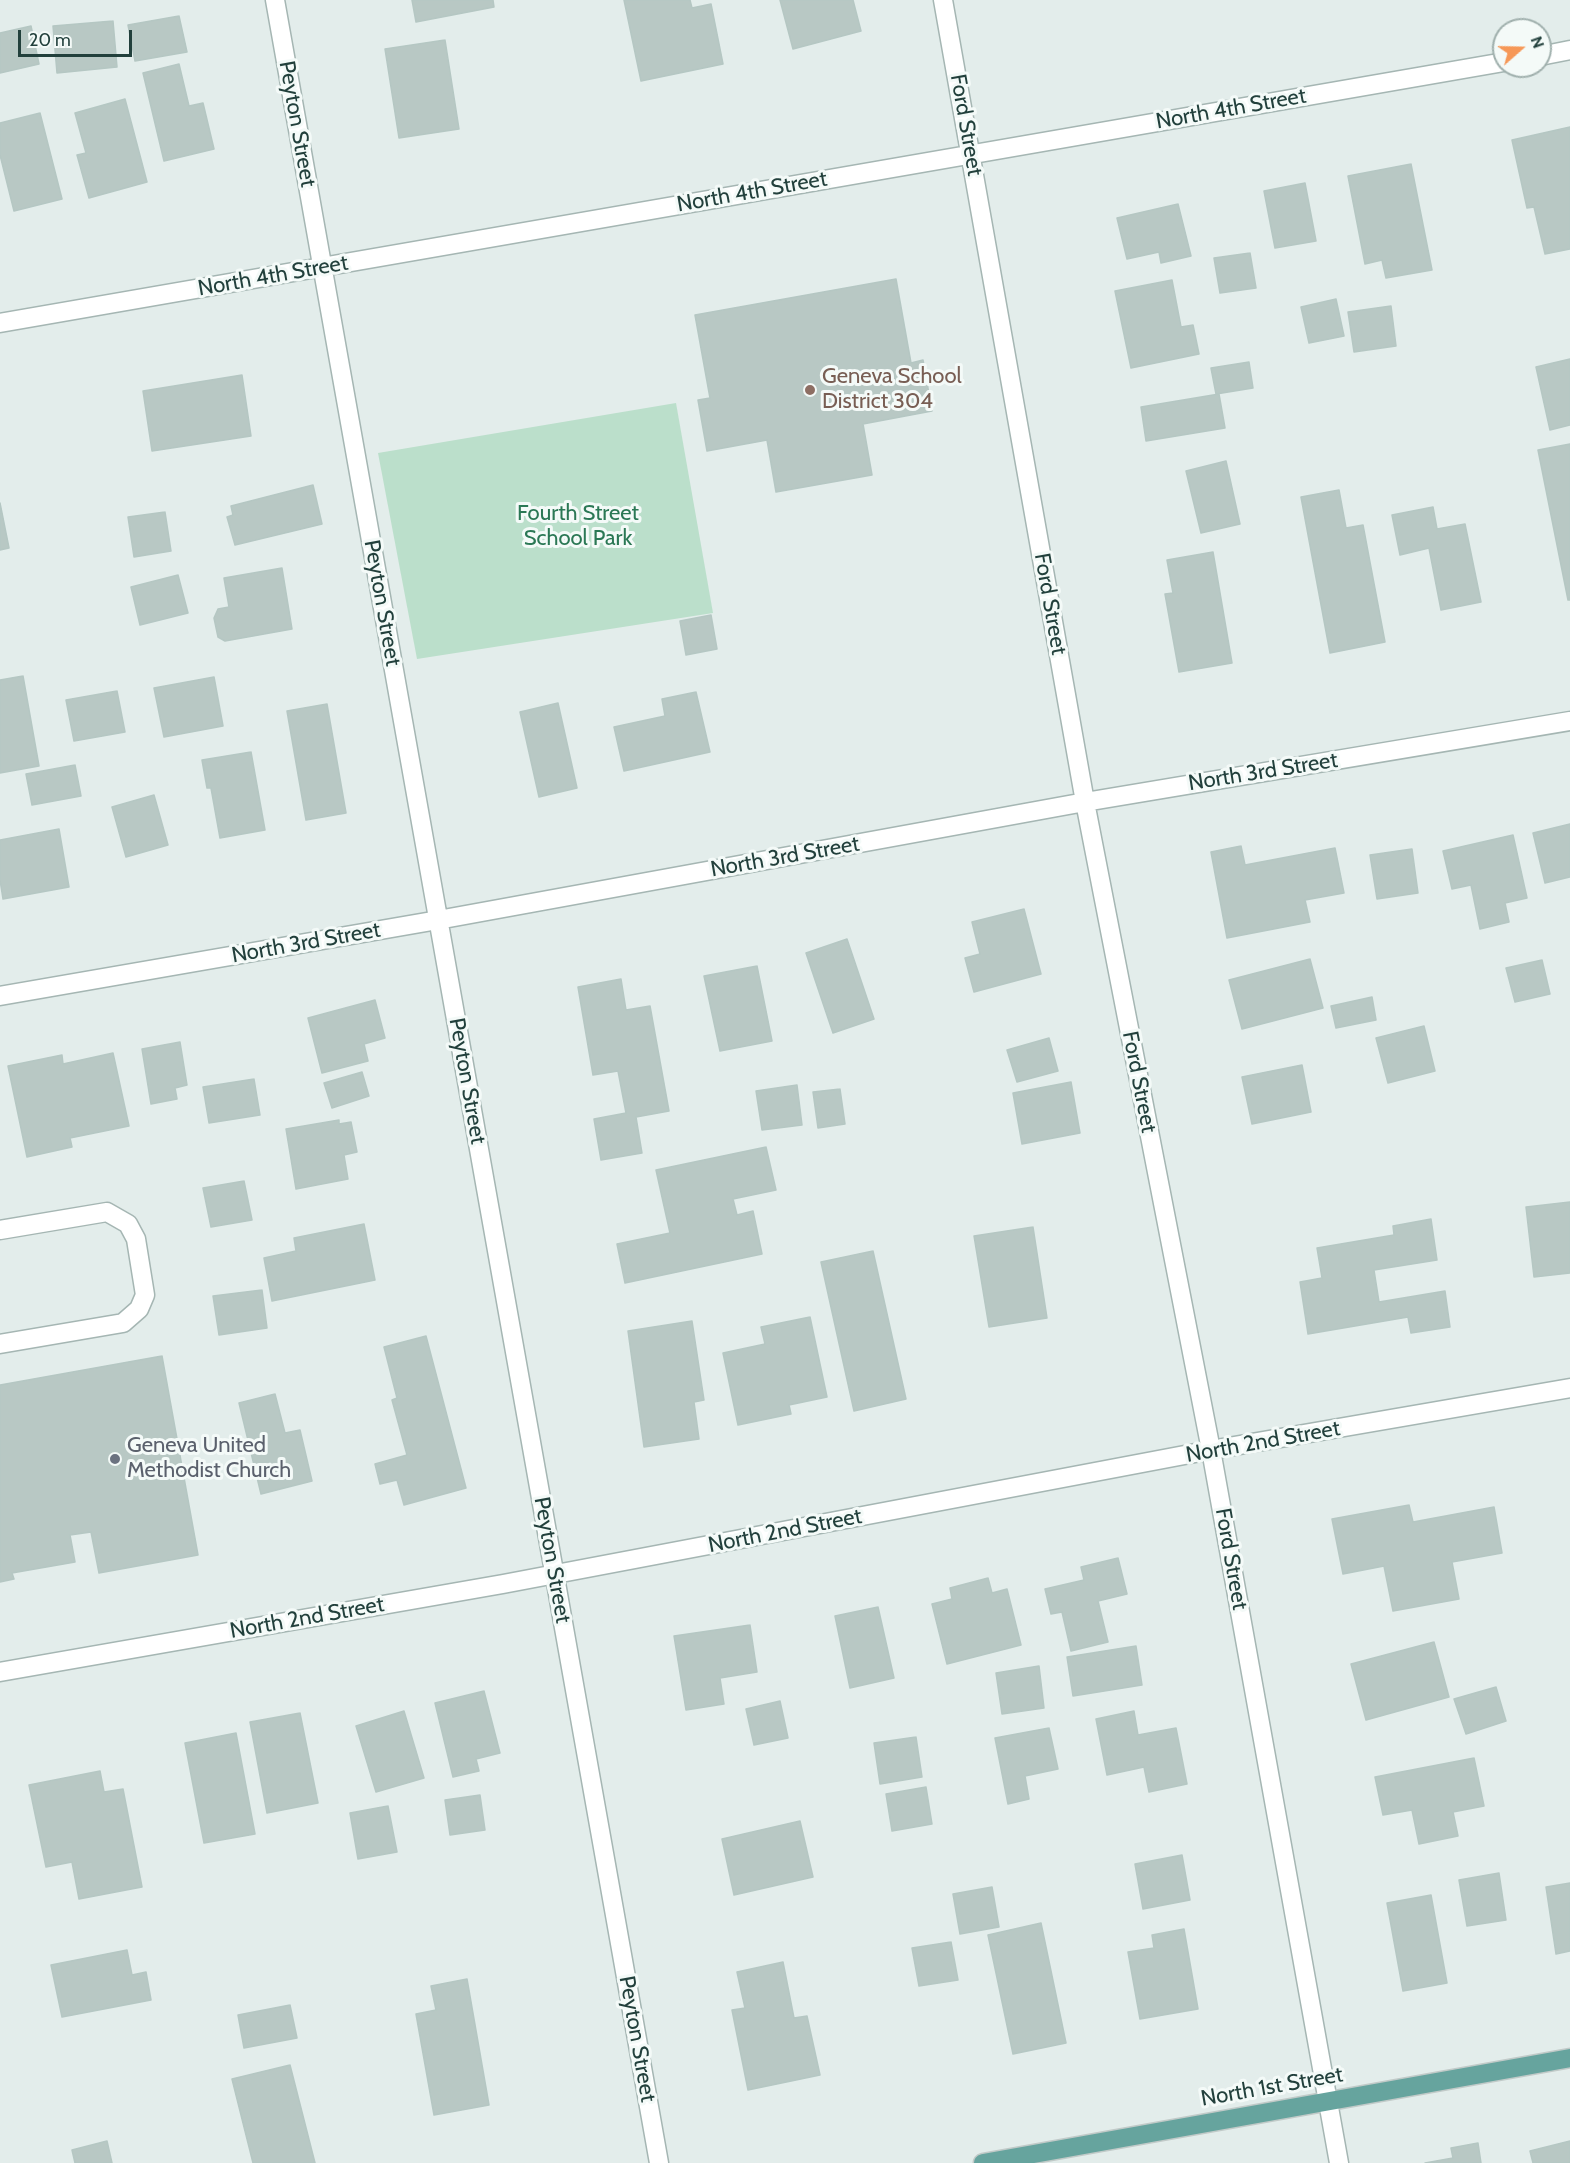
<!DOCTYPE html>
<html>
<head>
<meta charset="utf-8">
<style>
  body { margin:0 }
  #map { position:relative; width:1570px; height:2163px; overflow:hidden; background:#e3edeb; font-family:Cabin,sans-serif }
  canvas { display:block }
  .north { position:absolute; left:1492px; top:18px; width:60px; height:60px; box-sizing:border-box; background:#f4faf8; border:2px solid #a0b0ad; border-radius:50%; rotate:70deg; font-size:16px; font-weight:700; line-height:24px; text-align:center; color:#22403c }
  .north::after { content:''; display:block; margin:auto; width:21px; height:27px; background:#f69858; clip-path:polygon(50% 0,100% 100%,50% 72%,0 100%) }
  .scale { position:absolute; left:18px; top:30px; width:114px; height:27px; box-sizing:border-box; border:3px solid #22403c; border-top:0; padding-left:8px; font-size:18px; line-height:21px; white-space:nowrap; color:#22403c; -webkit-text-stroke:4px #f4faf8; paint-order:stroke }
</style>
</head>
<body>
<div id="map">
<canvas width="1570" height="2163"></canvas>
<div class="north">N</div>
<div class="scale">20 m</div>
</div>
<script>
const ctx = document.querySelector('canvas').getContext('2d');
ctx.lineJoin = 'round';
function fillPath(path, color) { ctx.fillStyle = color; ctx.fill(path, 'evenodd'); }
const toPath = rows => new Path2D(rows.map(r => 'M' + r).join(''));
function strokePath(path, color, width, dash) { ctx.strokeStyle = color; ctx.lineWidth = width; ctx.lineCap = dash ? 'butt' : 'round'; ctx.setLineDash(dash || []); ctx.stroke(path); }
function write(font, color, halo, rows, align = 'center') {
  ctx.font = font + ' Cabin,sans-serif'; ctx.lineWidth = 6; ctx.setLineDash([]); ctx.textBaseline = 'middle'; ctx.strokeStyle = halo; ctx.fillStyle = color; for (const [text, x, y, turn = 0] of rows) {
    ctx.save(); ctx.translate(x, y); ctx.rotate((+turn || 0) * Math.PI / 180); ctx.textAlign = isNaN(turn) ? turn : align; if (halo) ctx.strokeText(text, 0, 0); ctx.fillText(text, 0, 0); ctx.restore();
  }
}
fillPath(toPath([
  [676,403,713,613,417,659,378,453]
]), '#bbdfcb');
const building = toPath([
  [412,0,493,0,494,7,416,22,412,0],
  [624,0,690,0,692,8,711,4,723,64,641,81,624,0],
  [780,0,853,0,861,31,793,49,780,0],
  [179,16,187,52,135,61,128,25,179,16],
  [113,21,117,67,57,73,53,26,113,21],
  [31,26,39,64,0,73,0,33,31,26],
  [445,40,459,129,399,138,385,49,445,40],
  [179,64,189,106,203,103,214,149,164,161,143,73,179,64],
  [125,99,147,182,89,198,77,155,86,153,75,113,125,99],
  [40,113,62,199,14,211,0,155,0,123,40,113],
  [1570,127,1570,249,1545,254,1534,207,1527,208,1512,140,1570,127],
  [1411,164,1432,270,1386,278,1382,260,1365,264,1348,176,1411,164],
  [1305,183,1316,241,1275,248,1264,191,1305,183],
  [1178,204,1191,256,1161,263,1159,252,1127,259,1117,218,1178,204],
  [1250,253,1256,288,1220,293,1214,258,1250,253],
  [896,279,911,363,923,360,932,411,863,424,872,475,776,492,767,440,707,451,698,400,710,398,695,315,896,279],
  [1172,280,1181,327,1193,325,1199,354,1131,368,1115,291,1172,280],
  [1336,299,1344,336,1309,343,1301,307,1336,299],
  [1391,306,1396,346,1354,352,1348,312,1391,306],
  [1570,359,1570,425,1550,430,1536,367,1570,359],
  [1249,362,1253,388,1216,394,1211,368,1249,362],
  [242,375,251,436,152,451,143,391,242,375],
  [1219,394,1225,428,1146,441,1141,407,1219,394],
  [1570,444,1570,600,1568,600,1538,450,1570,444],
  [1226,461,1240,524,1201,533,1186,471,1226,461],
  [313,485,322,524,235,545,227,517,233,515,231,506,313,485],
  [1339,490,1346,528,1363,525,1385,642,1330,653,1301,497,1339,490],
  [0,503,9,548,0,550,0,503],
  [1433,507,1437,529,1465,524,1481,602,1441,610,1429,548,1400,555,1392,515,1433,507],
  [165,512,171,551,134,557,128,517,165,512],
  [1213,552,1232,663,1179,672,1165,594,1173,593,1167,560,1213,552],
  [282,568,292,629,225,641,218,637,214,618,218,609,229,607,224,578,282,568],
  [178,575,188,613,140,625,131,587,178,575],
  [711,615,717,649,686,655,680,621,711,615],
  [23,676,39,766,0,773,0,680,23,676],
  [214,677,223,726,164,737,154,688,214,677],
  [117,691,125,732,74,741,66,700,117,691],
  [696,692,710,752,624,771,614,727,665,716,662,699,696,692],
  [558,703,577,788,539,797,520,712,558,703],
  [327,704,346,813,306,820,287,711,327,704],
  [251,752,265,830,220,838,211,788,207,788,202,760,251,752],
  [75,765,81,796,32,805,26,774,75,765],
  [154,795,168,845,126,857,112,807,154,795],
  [1570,824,1570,877,1545,883,1533,833,1570,824],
  [59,829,69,887,3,899,0,880,0,840,59,829],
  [1513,835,1527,898,1505,903,1509,922,1480,929,1471,885,1452,889,1443,851,1513,835],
  [1241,846,1245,865,1335,848,1344,893,1305,900,1310,922,1227,938,1211,852,1241,846],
  [1412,849,1418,893,1377,899,1370,855,1412,849],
  [1024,909,1041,974,974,992,965,958,980,954,972,922,1024,909],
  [847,939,874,1019,833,1033,806,953,847,939],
  [1310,959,1323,1008,1242,1029,1229,980,1310,959],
  [1542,960,1550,994,1515,1002,1506,968,1542,960],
  [757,966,772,1041,720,1051,704,976,757,966],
  [621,979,626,1010,650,1006,669,1111,636,1117,642,1153,601,1160,594,1119,626,1113,618,1071,593,1075,578,987,621,979],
  [1372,997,1376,1020,1336,1028,1331,1006,1372,997],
  [375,1000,385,1038,364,1044,368,1061,322,1073,308,1018,375,1000],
  [1424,1026,1435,1071,1388,1083,1376,1038,1424,1026],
  [1049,1038,1058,1071,1017,1082,1007,1050,1049,1038],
  [180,1042,187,1085,175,1088,177,1099,151,1104,142,1049,180,1042],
  [113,1053,129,1126,70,1138,72,1147,27,1157,8,1066,62,1055,63,1064,113,1053],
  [1302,1065,1311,1112,1252,1124,1242,1077,1302,1065],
  [362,1072,369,1096,332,1108,324,1083,362,1072],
  [254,1079,260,1115,209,1123,203,1087,254,1079],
  [1071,1082,1080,1133,1022,1144,1013,1093,1071,1082],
  [797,1085,802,1125,762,1130,756,1091,797,1085],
  [840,1089,845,1124,818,1128,813,1092,840,1089],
  [339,1120,339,1124,351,1122,357,1152,344,1155,348,1179,296,1189,286,1129,339,1120],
  [766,1147,776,1190,733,1199,737,1215,753,1211,762,1254,625,1283,617,1244,670,1233,656,1170,766,1147],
  [244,1181,252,1220,211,1227,203,1188,244,1181],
  [1570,1202,1570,1273,1534,1277,1526,1207,1570,1202],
  [1431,1219,1437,1260,1374,1270,1379,1302,1445,1291,1450,1327,1411,1333,1408,1317,1308,1334,1300,1282,1322,1278,1317,1248,1394,1235,1393,1226,1431,1219],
  [364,1224,375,1280,272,1301,264,1258,296,1251,294,1238,364,1224],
  [1033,1227,1047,1318,989,1327,974,1236,1033,1227],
  [873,1251,906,1399,854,1411,821,1262,873,1251],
  [262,1290,267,1328,219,1335,213,1296,262,1290],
  [810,1317,827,1397,789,1405,791,1414,738,1425,723,1353,765,1344,761,1327,810,1317],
  [692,1321,704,1400,694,1402,699,1439,644,1447,628,1331,692,1321],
  [426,1336,466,1488,404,1505,397,1480,380,1484,375,1464,407,1455,392,1400,397,1398,384,1347,426,1336],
  [162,1356,198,1555,99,1573,91,1532,70,1535,75,1562,12,1573,14,1579,0,1582,0,1385,162,1356],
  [275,1394,285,1433,300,1430,312,1481,261,1494,239,1403,275,1394],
  [1409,1505,1413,1522,1494,1507,1502,1553,1452,1562,1459,1599,1393,1611,1384,1566,1343,1574,1332,1519,1409,1505],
  [1118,1558,1127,1594,1098,1601,1108,1642,1071,1651,1062,1612,1051,1614,1045,1589,1084,1580,1081,1567,1118,1558],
  [988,1578,992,1593,1007,1589,1021,1645,947,1664,932,1604,952,1599,950,1588,988,1578],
  [878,1607,894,1678,850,1688,835,1616,878,1607],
  [750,1625,757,1672,720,1678,724,1704,686,1710,674,1636,750,1625],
  [1434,1642,1449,1697,1366,1720,1351,1664,1434,1642],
  [1136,1646,1142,1685,1073,1696,1067,1657,1136,1646],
  [1039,1666,1044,1708,1002,1714,996,1673,1039,1666],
  [1496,1687,1506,1721,1466,1734,1454,1699,1496,1687],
  [484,1691,500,1753,476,1759,479,1771,453,1777,435,1703,484,1691],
  [780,1701,788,1738,754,1745,746,1709,780,1701],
  [404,1711,424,1778,376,1792,356,1726,404,1711],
  [1134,1711,1138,1735,1176,1728,1187,1784,1149,1792,1144,1767,1107,1775,1096,1719,1134,1711],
  [300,1713,318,1803,267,1813,250,1722,300,1713],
  [1049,1728,1058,1769,1025,1776,1029,1799,1008,1804,995,1738,1049,1728],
  [236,1733,255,1834,204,1843,185,1743,236,1733],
  [916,1737,922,1777,880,1784,874,1743,916,1737],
  [1474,1758,1484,1806,1453,1812,1458,1836,1419,1844,1412,1810,1383,1815,1375,1777,1474,1758],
  [100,1771,104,1792,123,1789,142,1887,79,1899,72,1862,46,1867,29,1785,100,1771],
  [926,1787,932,1824,892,1831,886,1794,926,1787],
  [480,1795,485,1830,450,1835,445,1800,480,1795],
  [388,1806,397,1852,358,1859,350,1813,388,1806],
  [800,1821,813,1877,734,1895,722,1839,800,1821],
  [1182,1855,1190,1900,1143,1909,1135,1864,1182,1855],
  [1499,1873,1506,1920,1467,1926,1459,1880,1499,1873],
  [1570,1883,1570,1951,1556,1954,1546,1887,1570,1883],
  [992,1887,999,1927,960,1934,953,1894,992,1887],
  [1431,1895,1447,1983,1403,1991,1387,1903,1431,1895],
  [1041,1923,1066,2043,1013,2054,988,1935,1041,1923],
  [1184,1929,1198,2009,1140,2019,1128,1952,1154,1948,1152,1935,1184,1929],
  [951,1942,958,1980,919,1986,912,1948,951,1942],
  [127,1950,132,1975,146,1972,151,2000,62,2017,51,1965,127,1950],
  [783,1962,794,2018,807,2016,820,2075,748,2090,732,2010,745,2008,737,1972,783,1962],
  [467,1979,489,2105,434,2115,416,2014,436,2010,431,1986,467,1979],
  [290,2005,297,2038,244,2048,238,2015,290,2005],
  [290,2065,315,2163,253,2163,232,2079,290,2065],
  [107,2141,112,2163,75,2163,72,2150,107,2141],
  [1570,2141,1570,2163,1533,2163,1530,2151,1570,2141],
  [1478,2143,1481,2163,1425,2163,1453,2158,1451,2148,1478,2143]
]);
fillPath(building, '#b8c8c4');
strokePath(building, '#b5c7c3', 1.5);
const service = toPath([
  [0,1230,107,1212,128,1224,136,1239,145,1295,139,1309,123,1323,0,1344]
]);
const minor = toPath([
  [275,0,659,2163],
  [943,0,1085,802,1211,1450,1339,2163],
  [1540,56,1570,50],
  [0,323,1504,62],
  [0,996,438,920,1085,802,1570,721],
  [0,1672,503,1584,1211,1450,1570,1388]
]);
const primary = toPath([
  [983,2163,1570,2058]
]);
strokePath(service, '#a5b6b3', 21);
strokePath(minor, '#a5b6b3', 21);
strokePath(primary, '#c1cac8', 21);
strokePath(service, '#fff', 18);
strokePath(minor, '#fff', 18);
strokePath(primary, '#66a49e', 18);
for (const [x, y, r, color] of [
  [810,390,6,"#8d6e63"],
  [115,1459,6,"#6b7280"]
]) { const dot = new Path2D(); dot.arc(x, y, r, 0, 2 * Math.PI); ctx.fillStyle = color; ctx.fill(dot); strokePath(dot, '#f4faf8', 2); }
write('22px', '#22403c', '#f4faf8', [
  ["North 4th Street",1231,109,-10],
  ["Peyton Street",297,124,80],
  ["Ford Street",966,125,80],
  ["North 4th Street",752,192,-10],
  ["North 4th Street",273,276,-10],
  ["Peyton Street",382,603,80],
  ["Ford Street",1050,604,80],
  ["North 3rd Street",1263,772,-9],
  ["North 3rd Street",785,857,-10],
  ["North 3rd Street",306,943,-10],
  ["Peyton Street",467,1081,80],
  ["Ford Street",1139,1082,79],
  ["North 2nd Street",1263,1442,-10],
  ["North 2nd Street",785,1531,-11],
  ["Ford Street",1231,1559,80],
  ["Peyton Street",552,1560,80],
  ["North 2nd Street",307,1618,-10],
  ["Peyton Street",637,2039,80],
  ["North 1st Street",1272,2087,-10]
]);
write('22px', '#785e54', '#f4faf8', [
  ["Geneva School",822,377],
  ["District 304",822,402]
], 'left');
write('22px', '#2b7855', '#f4faf8', [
  ["Fourth Street",578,514],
  ["School Park",578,539]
]);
write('22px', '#5b616d', '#f4faf8', [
  ["Geneva United",127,1446],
  ["Methodist Church",127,1471]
], 'left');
</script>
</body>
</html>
